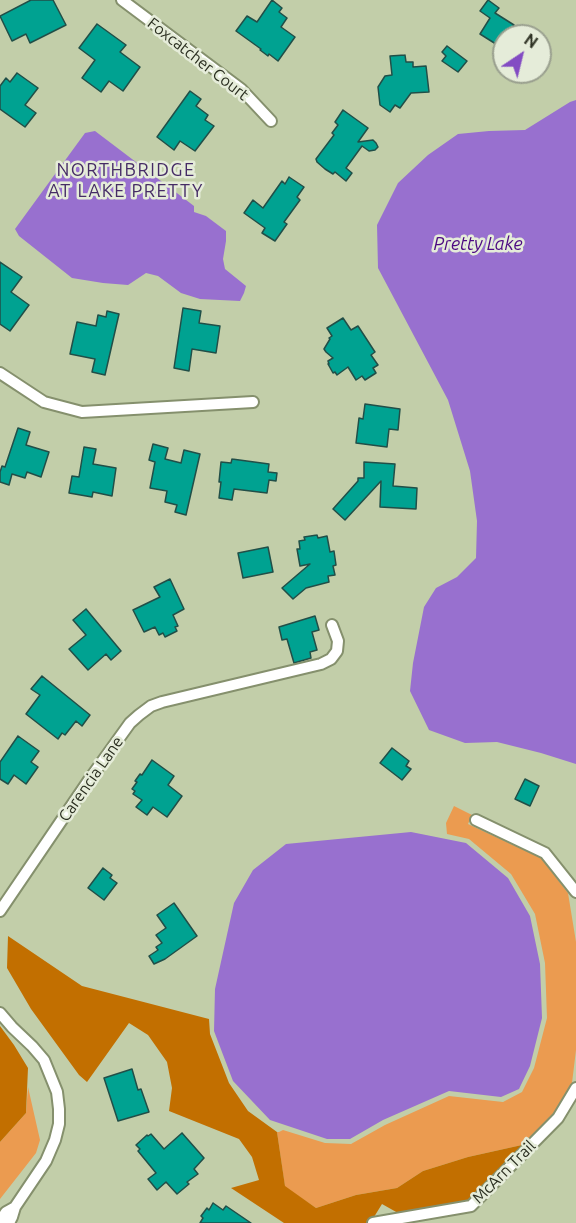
<!DOCTYPE html>
<html>
<head>
<meta charset="utf-8">
<style>
  body { margin:0 }
  #map { position:relative; width:576px; height:1223px; overflow:hidden; background:#c2cea9; font-family:Ubuntu,sans-serif }
  canvas { display:block }
  .north { position:absolute; left:492px; top:24px; width:60px; height:60px; box-sizing:border-box; background:#e5ecd9; border:2px solid #9aa08f; border-radius:50%; rotate:35deg; font-size:16px; font-weight:700; line-height:24px; text-align:center; color:#2a2e20 }
  .north::after { content:''; display:block; margin:auto; width:21px; height:27px; background:#834cc3; clip-path:polygon(50% 0,100% 100%,50% 72%,0 100%) }
</style>
</head>
<body>
<div id="map">
<canvas width="576" height="1223"></canvas>
<div class="north">N</div>
</div>
<script>
const ctx = document.querySelector('canvas').getContext('2d');
ctx.lineJoin = 'round';
function fillPath(path, color) { ctx.fillStyle = color; ctx.fill(path, 'evenodd'); }
const toPath = rows => new Path2D(rows.map(r => 'M' + r).join(''));
function strokePath(path, color, width, dash) { ctx.strokeStyle = color; ctx.lineWidth = width; ctx.lineCap = dash ? 'butt' : 'round'; ctx.setLineDash(dash || []); ctx.stroke(path); }
function write(font, color, halo, rows, align = 'center') {
  ctx.font = font + ' Ubuntu,sans-serif'; ctx.lineWidth = 5; ctx.setLineDash([]); ctx.textBaseline = 'middle'; ctx.strokeStyle = halo; ctx.fillStyle = color; for (const [text, x, y, turn = 0] of rows) {
    ctx.save(); ctx.translate(x, y); ctx.rotate((+turn || 0) * Math.PI / 180); ctx.textAlign = isNaN(turn) ? turn : align; if (halo) ctx.strokeText(text, 0, 0); ctx.fillText(text, 0, 0); ctx.restore();
  }
}
fillPath(toPath([
  [454,806,472,815,468,824,541,858,568,893,576,942,576,1050,572,1083,569,1091,554,1115,533,1137,522,1145,468,1157,423,1171,397,1188,356,1195,316,1208,285,1187,277,1132,279,1132,283,1130,325,1143,351,1144,385,1125,449,1096,503,1102,522,1092,534,1068,547,1018,545,963,535,914,511,874,469,839,447,834,446,823],
  [28,1087,40,1140,36,1153,0,1199,0,1142,26,1113]
]), '#eb9b50');
fillPath(toPath([
  [8,936,82,986,209,1019,210,1034,229,1083,248,1111,277,1132,285,1186,316,1208,356,1195,397,1188,423,1171,468,1157,522,1145,532,1138,469,1201,398,1213,382,1204,374,1217,369,1219,366,1223,284,1223,231,1188,259,1180,252,1157,239,1139,169,1111,172,1088,167,1062,148,1035,129,1023,87,1082,79,1075,31,1009,7,968],
  [0,1026,14,1045,28,1068,26,1113,0,1142]
]), '#c26f00');
fillPath(toPath([
  [576,100,576,764,541,753,497,742,465,743,429,730,410,691,413,663,424,607,436,588,457,577,476,558,477,521,470,471,448,400,378,268,377,225,398,183,428,155,458,134,489,131,525,130,570,102],
  [95,131,194,206,194,212,206,216,226,231,226,241,223,259,225,269,246,286,244,293,240,301,200,299,181,293,158,276,146,273,128,285,103,283,72,278,19,236,15,229,85,133],
  [411,832,466,843,508,878,530,916,540,964,542,1018,530,1066,519,1089,501,1097,449,1091,383,1120,350,1139,327,1139,270,1120,233,1081,214,1031,215,989,234,903,253,870,286,844]
]), '#9870cf');
const building = toPath([
  [31,0,53,0,66,25,30,43,26,34,12,41,0,16,31,0],
  [272,0,282,8,279,12,287,18,281,27,295,37,278,61,269,54,268,56,260,50,261,49,236,31,247,16,257,22,272,0],
  [488,0,499,8,495,13,514,25,506,36,504,36,504,39,499,46,480,34,490,18,480,11,488,0],
  [97,24,126,45,120,52,140,67,123,91,109,81,101,92,82,78,95,60,79,48,97,24],
  [447,46,467,61,458,72,442,61,446,56,442,52,447,46],
  [405,55,406,62,413,62,413,67,426,66,429,92,411,93,400,108,395,105,390,112,380,105,378,87,385,76,392,75,390,56,405,55],
  [17,73,38,88,25,105,36,113,25,127,0,109,0,86,6,78,10,82,17,73],
  [190,91,201,99,196,106,208,115,205,120,214,126,195,151,180,141,174,150,157,137,190,91],
  [343,110,368,128,358,142,373,140,376,143,378,147,375,150,369,151,362,146,346,168,352,173,346,181,335,172,333,174,325,169,317,162,316,159,334,135,332,133,338,125,335,122,343,110],
  [289,177,304,187,297,197,300,200,284,222,287,224,275,241,262,233,265,228,244,213,253,200,263,208,282,181,285,184,289,177],
  [0,262,22,277,11,292,29,305,10,331,0,324,0,262],
  [183,308,201,311,199,323,220,326,216,353,192,349,189,371,174,368,183,308],
  [107,311,119,314,105,375,92,372,95,359,70,354,77,322,96,326,98,315,106,317,107,311],
  [343,318,351,330,358,326,375,352,371,355,378,365,373,368,376,373,365,380,362,376,356,380,348,367,337,375,335,372,333,373,328,364,329,364,328,361,333,358,326,352,324,349,330,339,329,338,332,336,327,328,343,318],
  [365,404,400,409,398,430,389,429,387,447,356,443,359,418,363,419,365,404],
  [18,428,30,432,26,445,49,452,41,477,27,472,25,478,12,474,9,485,0,482,0,472,2,466,5,467,18,428],
  [153,444,168,448,165,459,181,463,184,450,200,454,186,515,175,512,177,505,165,502,167,491,150,488,155,462,149,460,153,444],
  [84,447,96,449,93,464,116,468,112,496,93,492,92,497,69,493,72,476,79,477,84,447],
  [232,459,269,464,268,472,277,473,276,481,269,480,267,493,234,489,232,500,219,498,221,482,219,482,221,462,231,463,232,459],
  [364,462,395,464,393,486,417,488,416,509,380,507,381,481,345,520,333,509,358,481,358,478,364,478,364,462],
  [317,535,318,538,327,536,330,552,334,551,336,565,333,566,335,575,328,576,329,582,306,588,293,599,282,588,310,564,300,566,297,549,300,549,299,541,305,540,304,537,317,535],
  [268,547,273,572,243,578,238,553,268,547],
  [170,579,184,609,173,615,178,626,175,627,177,631,165,637,163,633,159,635,155,627,144,632,133,610,160,597,154,587,170,579],
  [86,609,121,651,111,660,106,654,88,670,69,649,86,635,73,620,86,609],
  [315,616,319,630,312,632,317,650,310,652,311,658,294,663,287,639,282,640,279,627,315,616],
  [42,676,90,715,82,726,76,721,65,735,62,733,58,739,26,714,40,695,31,689,42,676],
  [18,736,39,751,31,762,38,767,26,784,14,775,8,784,0,779,0,762,18,736],
  [392,748,409,761,406,766,411,769,402,780,380,763,392,748],
  [152,760,174,776,168,785,182,796,167,817,153,807,147,815,136,807,142,800,133,794,135,791,132,789,137,782,135,781,140,774,142,775,152,760],
  [525,779,539,786,530,806,515,799,525,779],
  [103,868,112,875,110,878,117,883,104,900,88,888,103,868],
  [174,903,197,936,165,959,154,964,149,956,158,950,156,947,162,943,156,935,166,928,157,915,174,903],
  [132,1069,138,1090,141,1089,149,1112,118,1121,104,1078,132,1069],
  [182,1133,204,1158,194,1169,198,1174,187,1182,189,1184,177,1194,166,1182,157,1190,148,1179,156,1173,138,1151,140,1149,136,1145,147,1135,148,1136,151,1134,164,1149,182,1133],
  [213,1203,223,1210,226,1206,251,1223,200,1223,203,1218,201,1216,207,1208,209,1210,213,1203]
]);
fillPath(building, '#00a291');
strokePath(building, '#214f48', 1.5);
const minor = toPath([
  [122,0,241,89,271,121],
  [0,373,44,402,82,412,253,402],
  [476,820,545,853,576,892],
  [0,911,89,780,130,723,139,715,151,706,162,702,321,664,331,659,337,651,338,641,332,625],
  [0,1013,12,1027,32,1046,44,1060,57,1092,59,1109,59,1124,55,1140,46,1161,15,1207,12,1217,9,1223],
  [0,1221,6,1212,15,1207],
  [373,1223,471,1206,558,1118,576,1088]
]);
strokePath(minor, '#85906d', 14);
strokePath(minor, '#fff', 10);
write('16px', '#2a2e20', '#e5ecd9', [
  ["Foxcatcher Court",198,59,38],
  ["Carencia Lane",91,779,-55],
  ["McArn Trail",504,1172,-45]
]);
ctx.letterSpacing = '1.5px';
write('18px', '#452b65', '#e5ecd9', [
  ["NORTHBRIDGE",126,170],
  ["AT LAKE PRETTY",126,191]
]);
ctx.letterSpacing = '0px';
write('italic 18px', '#4d0a82', '#e5ecd9', [
  ["Pretty Lake",478,244]
]);
</script>
</body>
</html>
